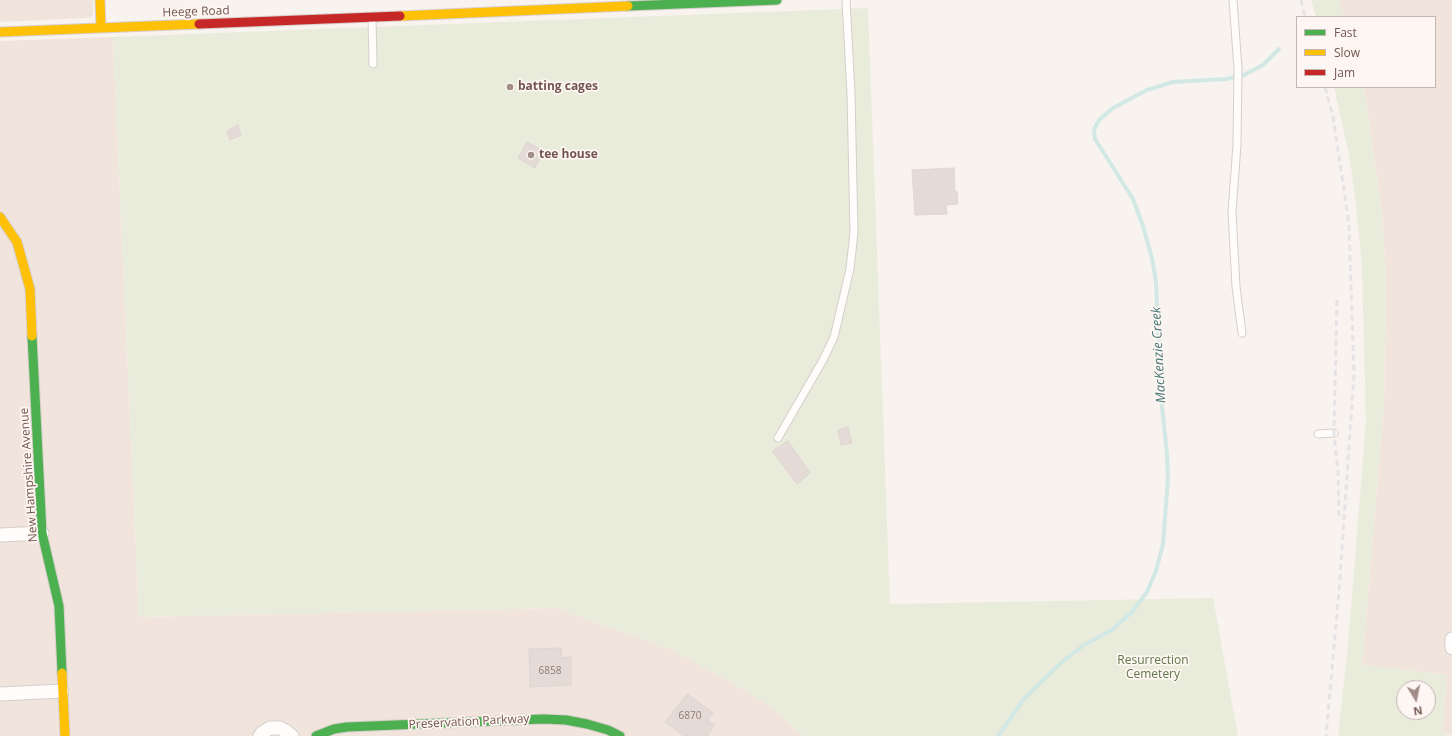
<!DOCTYPE html>
<html>
<head>
<meta charset="utf-8">
<style>
  body { margin:0 }
  #map { position:relative; width:1452px; height:736px; overflow:hidden; background:#f8f3ee; font-family:"Open Sans",sans-serif }
  canvas { display:block }
  .legend { position:absolute; left:1296px; top:16px; width:140px; height:72px; box-sizing:border-box; background:#fdf6f2; border:1px solid #c6b6b1; margin:0; padding:5px 7px; list-style:none; font-size:12px; color:#745650 }
  .legend li { display:flex; align-items:center; gap:8px; height:20px }
  .legend b { width:20px; border:1px solid #c6b6b1 }
  .north { position:absolute; left:1396px; top:680px; width:40px; height:40px; box-sizing:border-box; background:#fdf6f2; border:1px solid #c6b6b1; border-radius:50%; rotate:170deg; font-size:11px; font-weight:700; line-height:16px; text-align:center; color:#745650 }
  .north::after { content:''; display:block; margin:auto; width:14px; height:18px; background:#a28d87; clip-path:polygon(50% 0,100% 100%,50% 72%,0 100%) }
</style>
</head>
<body>
<div id="map">
<canvas width="1452" height="736"></canvas>
<ul class="legend">
<li><b style="height:5px;background:#4caf50"></b>Fast</li>
<li><b style="height:5px;background:#ffc107"></b>Slow</li>
<li><b style="height:5px;background:#c62828"></b>Jam</li>
</ul>
<div class="north">N</div>
</div>
<script>
const ctx = document.querySelector('canvas').getContext('2d');
ctx.lineJoin = 'round';
function fillPath(path, color) { ctx.fillStyle = color; ctx.fill(path, 'evenodd'); }
const toPath = rows => new Path2D(rows.map(r => 'M' + r).join(''));
function strokePath(path, color, width, dash) { ctx.strokeStyle = color; ctx.lineWidth = width; ctx.lineCap = dash ? 'butt' : 'round'; ctx.setLineDash(dash || []); ctx.stroke(path); }
function write(font, color, halo, rows, align = 'center') {
  ctx.font = font + ' "Open Sans",sans-serif'; ctx.lineWidth = 3.5; ctx.setLineDash([]); ctx.textBaseline = 'middle'; ctx.strokeStyle = halo; ctx.fillStyle = color; for (const [text, x, y, turn = 0] of rows) {
    ctx.save(); ctx.translate(x, y); ctx.rotate((+turn || 0) * Math.PI / 180); ctx.textAlign = isNaN(turn) ? turn : align; if (halo) ctx.strokeText(text, 0, 0); ctx.fillText(text, 0, 0); ctx.restore();
  }
}
fillPath(toPath([
  [0,0,93,0,93,16,88,18,0,22],
  [1338,0,1452,0,1452,735,1442,734,1447,675,1362,665,1384,404,1386,278,1382,214,1364,87,1435,87,1435,17,1344,17],
  [113,37,139,617,557,608,672,650,726,679,772,707,803,736,0,736,0,41]
]), '#f0e4dd');
fillPath(toPath([
  [1311,0,1338,0,1344,17,1316,17],
  [868,8,890,604,1213,598,1238,736,803,736,772,707,726,679,672,650,557,608,139,617,113,37],
  [1334,87,1364,87,1382,214,1386,278,1384,404,1362,665,1447,675,1442,734,1452,736,1338,736,1348,645,1366,421,1362,268,1356,204,1349,154],
  [1404,688,1428,688,1428,712,1404,712]
]), '#e9ecdb');
strokePath(toPath([
  [998,736,1024,699,1062,662,1084,645,1112,630,1132,612,1147,592,1156,571,1163,544,1168,478,1167,454,1161,397,1156,282,1152,258,1143,226,1133,199,1095,139,1094,130,1099,120,1113,108,1147,90,1173,82,1226,79,1244,75,1263,65,1279,49]
]), '#d2e8e5', 4);
const building = toPath([
  [238,125,241,135,230,140,227,131,238,125],
  [527,142,544,151,535,168,518,158,527,142],
  [954,168,955,192,957,191,958,204,946,205,947,214,915,215,912,170,954,168],
  [848,427,852,443,841,445,838,430,848,427],
  [788,441,810,473,797,484,772,451,788,441],
  [561,648,562,658,571,657,571,685,530,687,529,649,561,648],
  [687,694,713,713,707,720,715,725,707,736,684,736,665,722,687,694]
]);
fillPath(building, '#e4dad6');
strokePath(building, '#e0d5d1', 1);
const lane = toPath([
  [1233,0,1238,69,1237,145,1232,212,1236,287,1242,333],
  [372,18,373,64],
  [1318,434,1334,433],
  [778,438,823,360,834,337,850,269,854,232,851,94,846,0]
]);
const street = toPath([
  [0,535,42,533],
  [1452,639,1452,648],
  [0,694,62,691],
  [260,736,262,733,270,728,280,728,287,732,292,736]
]);
const fast = toPath([
  [628,6,777,0],
  [32,336,42,533,59,606,62,673],
  [316,736,334,729,347,727,543,719,566,720,587,724,608,730,620,736]
]);
const slow = toPath([
  [100,0,101,28],
  [400,16,628,6],
  [0,32,199,24],
  [0,217,17,242,30,289,32,336],
  [62,673,65,736]
]);
const jam = toPath([
  [199,24,400,16]
]);
strokePath(lane, '#d6ceca', 9);
strokePath(street, '#d6ceca', 15);
strokePath(fast, '#d7ceca', 11);
strokePath(slow, '#d7ceca', 11);
strokePath(jam, '#d7ceca', 11);
strokePath(lane, '#fefdfc', 7);
strokePath(street, '#fefdfc', 13);
strokePath(fast, '#4caf50', 9);
strokePath(slow, '#ffc107', 9);
strokePath(jam, '#c62828', 9);
strokePath(toPath([
  [1301,0,1305,17],
  [1325,87,1333,116,1349,225,1354,375,1339,591,1326,736],
  [1337,300,1334,433,1338,472,1339,519]
]), '#e5e3e6', 3, [6, 4]);
for (const [x, y, r, color] of [
  [510,87,4,"#a28d87"],
  [531,155,4,"#a28d87"]
]) { const dot = new Path2D(); dot.arc(x, y, r, 0, 2 * Math.PI); ctx.fillStyle = color; ctx.fill(dot); strokePath(dot, '#fdf6f2', 1.5); }
write('10px', '#927974', null, [
  ["6858",550,671],
  ["6870",690,716]
]);
write('12px', '#745650', '#fdf6f2', [
  ["Heege Road",196,12,-2],
  ["New Hampshire Avenue",29,475,-94],
  ["Preservation Parkway",469,722,-3]
]);
write('bold 12px', '#745650', '#fdf6f2', [
  ["batting cages",518,87],
  ["tee house",539,155]
], 'left');
write('12px', '#61784a', '#fdf6f2', [
  ["Resurrection",1153,661],
  ["Cemetery",1153,675]
]);
write('italic 13px', '#467675', '#fdf6f2', [
  ["MacKenzie Creek",1159,355,-93]
]);
</script>
</body>
</html>
